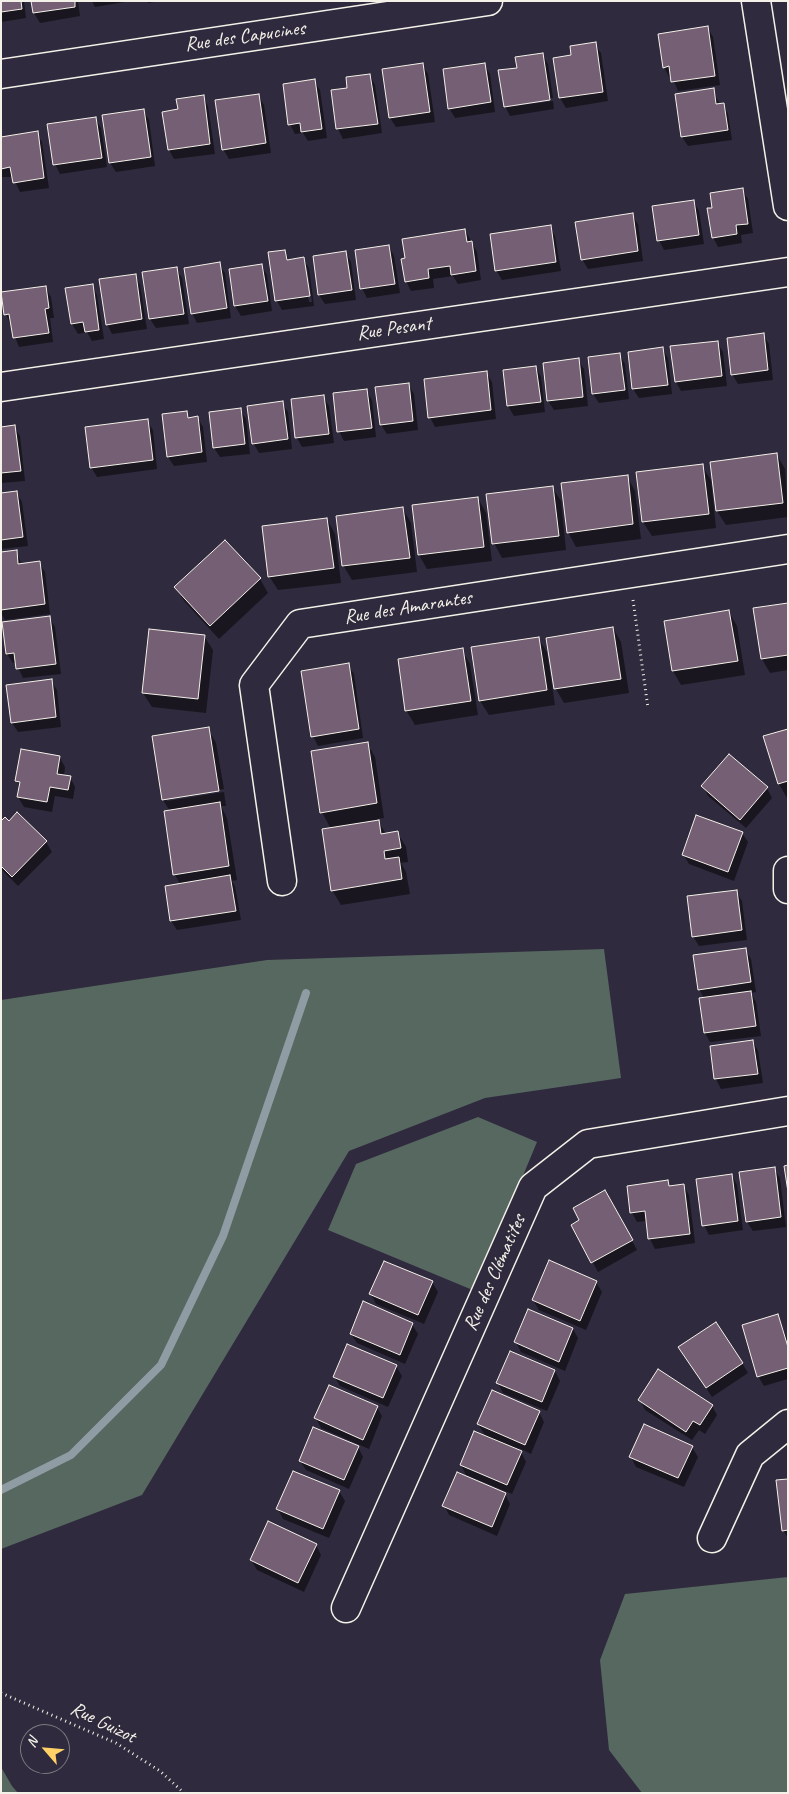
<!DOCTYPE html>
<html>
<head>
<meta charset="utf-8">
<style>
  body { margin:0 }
  #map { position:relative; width:789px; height:1794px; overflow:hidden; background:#2f2a3d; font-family:Caveat,sans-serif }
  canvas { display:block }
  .frame { position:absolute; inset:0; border:2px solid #f4f1e8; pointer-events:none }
  .north { position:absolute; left:20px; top:1724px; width:50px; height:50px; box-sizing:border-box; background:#2f2a3d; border:1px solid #7e7a81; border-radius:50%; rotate:297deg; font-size:14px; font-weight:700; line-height:20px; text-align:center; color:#f4f1e8 }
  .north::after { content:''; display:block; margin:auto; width:18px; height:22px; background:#ffd166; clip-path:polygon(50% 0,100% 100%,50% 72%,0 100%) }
</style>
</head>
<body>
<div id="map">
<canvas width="789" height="1794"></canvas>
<div class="frame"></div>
<div class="north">N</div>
</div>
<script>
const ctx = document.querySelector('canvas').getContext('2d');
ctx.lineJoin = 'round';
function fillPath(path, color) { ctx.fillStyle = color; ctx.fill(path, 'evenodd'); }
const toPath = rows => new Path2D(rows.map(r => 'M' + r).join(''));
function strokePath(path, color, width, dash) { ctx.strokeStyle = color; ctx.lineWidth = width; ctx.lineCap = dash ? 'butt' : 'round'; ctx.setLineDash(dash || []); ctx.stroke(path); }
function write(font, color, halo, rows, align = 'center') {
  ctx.font = font + ' Caveat,sans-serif'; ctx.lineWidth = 4; ctx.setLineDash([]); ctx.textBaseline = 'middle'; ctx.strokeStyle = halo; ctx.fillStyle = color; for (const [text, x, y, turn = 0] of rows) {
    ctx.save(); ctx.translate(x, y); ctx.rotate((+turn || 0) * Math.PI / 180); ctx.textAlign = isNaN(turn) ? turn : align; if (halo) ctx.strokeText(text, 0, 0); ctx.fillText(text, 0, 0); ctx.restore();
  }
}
fillPath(toPath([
  [604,949,621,1078,485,1098,349,1151,142,1495,1,1549,1,1000,267,960],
  [478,1117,537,1142,475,1291,328,1230,356,1164],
  [788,1577,788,1793,642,1793,609,1750,600,1660,625,1594],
  [1,1767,12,1786,18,1793,1,1793]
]), '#566860');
fillPath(toPath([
  [1,1,24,1,26,18,1,22],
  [32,1,78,1,80,16,40,23,34,13],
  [92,1,131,1,95,7],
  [147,1,162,1,148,3],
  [708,28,713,37,720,85,678,91,672,76,669,77,664,67],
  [595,44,601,53,608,101,566,108,560,98,555,59,573,56],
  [542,54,548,64,553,98,507,105,507,107,553,101,554,109,510,116,505,106,518,69],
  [422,64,428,74,435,122,396,127,390,118],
  [484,64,490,74,495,112,455,118,449,108],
  [370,75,375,85,382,133,343,139,338,129,332,91,349,89],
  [314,81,320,90,327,138,308,141,303,133,295,134,290,124],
  [713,90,720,105,723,104,728,114,732,140,688,146,682,137],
  [258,95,264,105,271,153,229,159,223,149],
  [203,97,208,106,215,154,174,159,169,150,179,110],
  [143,110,149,120,155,166,116,172,110,163],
  [95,118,101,128,107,167,60,174,55,164],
  [37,133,42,142,49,188,20,192,13,177,1,177,1,138],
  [742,190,748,199,753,233,741,235,742,243,718,247,713,237],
  [694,202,699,211,704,244,664,250,659,240],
  [632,215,638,224,643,261,588,269,582,259],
  [550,227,555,236,561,271,502,280,496,270],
  [465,230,477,252,481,280,458,284,453,276,433,279,434,288,411,291,406,281],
  [389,246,394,256,400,293,367,298,362,288],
  [284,251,290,261,303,259,309,268,314,306,282,310,277,301],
  [304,267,307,267,312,302,309,302],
  [346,253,351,262,356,300,325,304,319,295],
  [219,264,225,273,231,318,197,323,192,313],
  [262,266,267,275,272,311,241,316,235,306,230,270],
  [176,269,182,278,189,324,156,328,150,319,144,274],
  [135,275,140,285,147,329,112,334,107,324],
  [92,285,97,295,104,339,92,341,87,332,78,334,72,324,67,289],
  [45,287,51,297,54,318,50,318,53,342,19,347,6,314],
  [763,335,769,344,773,380,738,384,732,374],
  [717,342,723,352,727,386,681,391,676,382],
  [663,349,668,358,672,394,639,398,633,389],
  [619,354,625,364,629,399,599,403,593,394],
  [578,360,584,369,588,406,554,410,548,401],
  [536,367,541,377,545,412,514,416,508,406,504,371],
  [486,372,492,382,496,419,435,427,430,417],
  [408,384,414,394,418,430,387,434,381,425],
  [366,390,372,400,376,437,344,441,339,431],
  [323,396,329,406,334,443,302,447,297,438],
  [282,403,288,412,292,449,259,453,254,444],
  [240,410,246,419,250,454,220,457,214,448],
  [186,412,190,419,198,418,203,427,207,462,174,466,168,457],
  [147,421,153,430,157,469,97,477,91,467],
  [14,427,20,436,25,481,1,483,1,428],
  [777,455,785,469,788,517,726,525,717,511],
  [702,466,711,480,716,528,652,536,643,522],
  [627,476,635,491,641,539,576,547,568,532],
  [552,487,561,501,566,550,502,558,494,543],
  [16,492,22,502,28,546,1,549,1,494],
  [478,498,486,513,492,561,427,569,419,555],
  [403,509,411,523,417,572,352,580,343,565],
  [327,519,335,534,341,583,278,590,269,576],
  [16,551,22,565,39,563,45,572,50,614,5,620,1,613,1,553],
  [260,579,268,593,219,639,184,601,175,587],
  [788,604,788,670,770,673,762,659],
  [729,612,737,626,745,675,681,685,673,671,665,622],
  [49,617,55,627,61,674,23,678,16,663,13,663,7,654],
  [613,628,621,642,629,693,564,703,556,689,548,639],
  [204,636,213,650,206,713,152,707,143,693],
  [538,638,547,652,555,705,489,715,480,701],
  [462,650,470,664,478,715,415,725,406,710],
  [348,665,354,674,363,738,318,746,313,736],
  [51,681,57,690,61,727,18,732,12,723],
  [208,729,216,743,224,789,167,798,167,801,224,792,226,806,221,806,227,818,237,880,232,881,235,886,241,920,177,930,171,921,166,887,180,884,175,875,170,811,163,800,153,737],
  [788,730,788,798,787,798,779,784,765,737],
  [367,743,375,757,384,818,377,819,386,834,397,832,406,847,408,862,401,863,406,872,410,894,341,905,332,890,331,829,322,812],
  [60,758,65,767,64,776,70,777,75,787,73,799,55,796,52,812,24,807,18,797,20,786,17,781],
  [703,786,767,788,772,798,746,828,708,796],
  [17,814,46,842,52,852,18,886,1,869,1,823,9,823],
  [742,833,748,842,734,881,689,864,683,854],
  [736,891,742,901,747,940,699,946,693,936],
  [745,949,751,959,756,992,751,993,756,1002,761,1036,710,1042,705,1033,704,998,699,989],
  [753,1041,758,1051,763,1083,721,1089,716,1079,711,1047],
  [774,1169,780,1178,786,1227,753,1231,747,1222],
  [732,1175,737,1185,743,1230,709,1235,704,1225],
  [667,1182,670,1187,683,1185,689,1195,695,1243,655,1249,650,1239,647,1221,637,1222,632,1213],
  [605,1191,637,1250,598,1272,573,1225,581,1221],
  [432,1282,438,1292,424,1324,376,1304,371,1294],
  [596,1282,602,1292,586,1330,539,1310,533,1300],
  [777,1315,788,1341,788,1379,764,1386,758,1376],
  [412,1324,418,1334,405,1364,357,1343,351,1334],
  [573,1329,578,1338,565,1371,521,1352,516,1342],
  [686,1357,742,1363,748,1373,712,1397],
  [396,1366,402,1376,388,1407,340,1386,334,1376],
  [555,1371,560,1381,547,1411,503,1393,498,1383],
  [640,1400,712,1406,717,1415,705,1434,699,1430,692,1440,645,1410],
  [377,1407,382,1416,369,1449,321,1428,316,1418],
  [539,1412,544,1422,531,1454,519,1448,526,1462,512,1494,466,1475,461,1465,486,1437,478,1424],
  [358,1447,363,1457,349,1489,306,1470,300,1461],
  [692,1447,698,1457,684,1487,636,1467,631,1457],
  [788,1480,788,1538,783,1530],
  [339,1491,345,1501,329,1538,283,1519,278,1509],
  [505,1494,510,1504,497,1536,449,1515,444,1505],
  [316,1545,321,1555,304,1592,257,1570,251,1560]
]), '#0007');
strokePath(toPath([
  [1,1490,71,1455,161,1365,223,1236,306,993]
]), '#909ca4', 8);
const building = toPath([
  [1,1,21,1,22,9,1,12,1,1],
  [31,1,75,1,75,7,33,13,31,1],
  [708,26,715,76,671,82,669,66,663,68,658,34,708,26],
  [596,42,603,92,559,98,553,58,571,55,570,46,596,42],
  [543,53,550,100,504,107,498,70,517,68,515,57,543,53],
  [423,63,430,112,389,118,382,69,423,63],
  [485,63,491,102,448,109,443,69,485,63],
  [370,74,378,124,336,129,331,90,347,88,346,77,370,74],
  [315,79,322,129,301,132,300,123,288,125,283,84,315,79],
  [714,88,716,104,724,103,728,130,681,137,675,94,714,88],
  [259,94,266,143,222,150,215,100,259,94],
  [204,95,210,144,168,150,162,112,178,109,176,99,204,95],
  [144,109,151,157,109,163,102,115,144,109],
  [96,117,102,158,53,165,47,124,96,117],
  [38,131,44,178,13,183,10,167,1,169,1,137,38,131],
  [743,188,748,224,736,225,737,234,712,238,707,208,712,208,710,193,743,188],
  [694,200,699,235,657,241,652,206,694,200],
  [633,213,638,251,581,260,575,222,633,213],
  [551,225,556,262,495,271,490,234,551,225],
  [465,229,467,242,472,241,476,271,451,275,450,266,428,269,429,278,405,282,401,259,405,258,402,239,465,229],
  [389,245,395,284,360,289,355,250,389,245],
  [285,250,287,260,304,257,310,296,275,301,268,252,285,250],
  [346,251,352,290,318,295,313,256,346,251],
  [220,262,227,308,191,314,184,268,220,262],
  [262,264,268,301,234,306,229,269,262,264],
  [177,267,184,314,149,319,142,272,177,267],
  [136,274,142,319,106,325,99,279,136,274],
  [93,284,99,330,85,332,83,322,71,324,65,288,93,284],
  [46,286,49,308,45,309,49,333,13,338,9,314,4,315,1,292,46,286],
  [764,333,768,370,731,375,727,338,764,333],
  [718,341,722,376,675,382,670,346,718,341],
  [663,347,668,385,632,389,628,352,663,347],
  [620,353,625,390,592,394,588,357,620,353],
  [579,358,583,397,547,401,543,363,579,358],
  [536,366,541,402,507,406,503,370,536,366],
  [487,371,491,410,428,418,424,379,487,371],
  [409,383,413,421,380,425,375,387,409,383],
  [367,389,372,428,337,432,333,393,367,389],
  [324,395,329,434,295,438,291,399,324,395],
  [283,401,288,439,252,444,247,406,283,401],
  [241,408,245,444,213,448,209,412,241,408],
  [187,411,188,418,198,416,202,452,167,457,162,414,187,411],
  [148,419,153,460,90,468,85,427,148,419],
  [15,425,21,471,1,473,1,427,15,425],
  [777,453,783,503,716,511,710,462,777,453],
  [703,464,709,514,642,522,636,472,703,464],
  [628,475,633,524,567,533,561,483,628,475],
  [553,486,559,536,492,544,486,494,553,486],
  [17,491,23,537,1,540,1,493,17,491],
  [478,497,484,547,418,555,412,505,478,497],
  [403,507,410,558,342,566,336,516,403,507],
  [327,518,334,568,268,577,262,526,327,518],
  [225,540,261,578,210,626,174,587,225,540],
  [17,550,18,564,40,561,45,604,1,610,1,552,17,550],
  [788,603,788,655,761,659,753,608,788,603],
  [729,610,738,661,672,671,664,621,729,610],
  [50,616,56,664,16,669,14,653,6,654,2,622,50,616],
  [613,627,621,679,554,689,546,638,613,627],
  [149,629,205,635,198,699,142,693,149,629],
  [539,637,547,690,479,701,471,647,539,637],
  [463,648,471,701,405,711,398,659,463,648],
  [349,663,359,729,311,737,301,671,349,663],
  [52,679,56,717,11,723,6,685,52,679],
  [209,727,219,791,162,800,152,736,209,727],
  [788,729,788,781,778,784,763,736,788,729],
  [368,742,377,803,320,813,311,751,368,742],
  [21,749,60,756,57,774,71,776,68,790,50,787,47,802,17,797,20,782,15,781,21,749],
  [729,754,768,787,740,820,701,786,729,754],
  [220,802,229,866,173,875,164,811,220,802],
  [17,812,47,841,12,877,1,866,1,821,5,817,9,821,17,812],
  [696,815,743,832,728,872,682,855,696,815],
  [379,820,381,834,398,831,401,848,384,851,385,859,399,857,402,879,331,891,322,829,379,820],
  [230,875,236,911,170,921,165,886,230,875],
  [737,890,742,930,692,937,687,896,737,890],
  [746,948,751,982,698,990,693,955,746,948],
  [751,991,756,1026,704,1033,699,998,751,991],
  [753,1040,758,1074,714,1079,710,1046,753,1040],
  [788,1165,788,1192,784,1166,788,1165],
  [775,1167,781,1217,746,1222,739,1172,775,1167],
  [732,1174,738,1221,702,1226,696,1179,732,1174],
  [668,1180,669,1186,684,1184,690,1234,648,1239,645,1211,630,1213,627,1186,668,1180],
  [605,1190,633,1240,591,1263,571,1225,579,1220,573,1208,605,1190],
  [549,1260,597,1281,580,1321,532,1300,549,1260],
  [384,1261,433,1281,418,1315,369,1294,384,1261],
  [363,1301,413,1323,400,1355,350,1334,363,1301],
  [528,1309,573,1328,559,1362,514,1342,528,1309],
  [778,1314,788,1347,788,1368,757,1377,742,1325,778,1314],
  [716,1322,743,1363,706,1388,678,1347,716,1322],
  [347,1344,397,1365,383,1398,333,1377,347,1344],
  [510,1351,555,1370,542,1402,496,1383,510,1351],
  [658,1369,713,1405,700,1425,693,1421,686,1432,638,1400,658,1369],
  [329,1385,378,1406,363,1440,314,1418,329,1385],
  [492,1390,540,1411,525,1445,477,1424,492,1390],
  [644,1424,693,1446,678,1478,629,1457,644,1424],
  [313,1427,359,1446,344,1480,299,1461,313,1427],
  [474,1431,522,1451,507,1485,460,1465,474,1431],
  [293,1471,340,1490,323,1529,276,1509,293,1471],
  [457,1472,506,1493,492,1527,442,1506,457,1472],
  [788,1479,788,1530,782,1531,776,1480,788,1479],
  [268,1521,317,1544,298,1583,250,1560,268,1521]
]);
fillPath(building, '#755f74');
strokePath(building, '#f4f1e8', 1);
const minor = toPath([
  [756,1,788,206],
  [1,74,488,1],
  [1,387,788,272],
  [788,871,788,889],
  [282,881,254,685,300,624,788,549],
  [712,1538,750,1455,788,1424],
  [346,1608,533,1187,588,1144,788,1111]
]);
strokePath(minor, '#f4f1e8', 31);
strokePath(toPath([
  [633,600,648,708],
  [1,1693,116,1743,160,1771,184,1793]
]), '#f4f1e8', 3, [1, 4]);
strokePath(minor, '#2f2a3d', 28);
write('20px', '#f4f1e8', '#2f2a3d', [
  ["Rue des Capucines",245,37,-8],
  ["Rue Pesant",394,329,-8],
  ["Rue des Amarantes",408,608,-9],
  ["Rue des Clématites",495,1273,-66],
  ["Rue Guizot",103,1723,26]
]);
</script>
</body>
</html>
